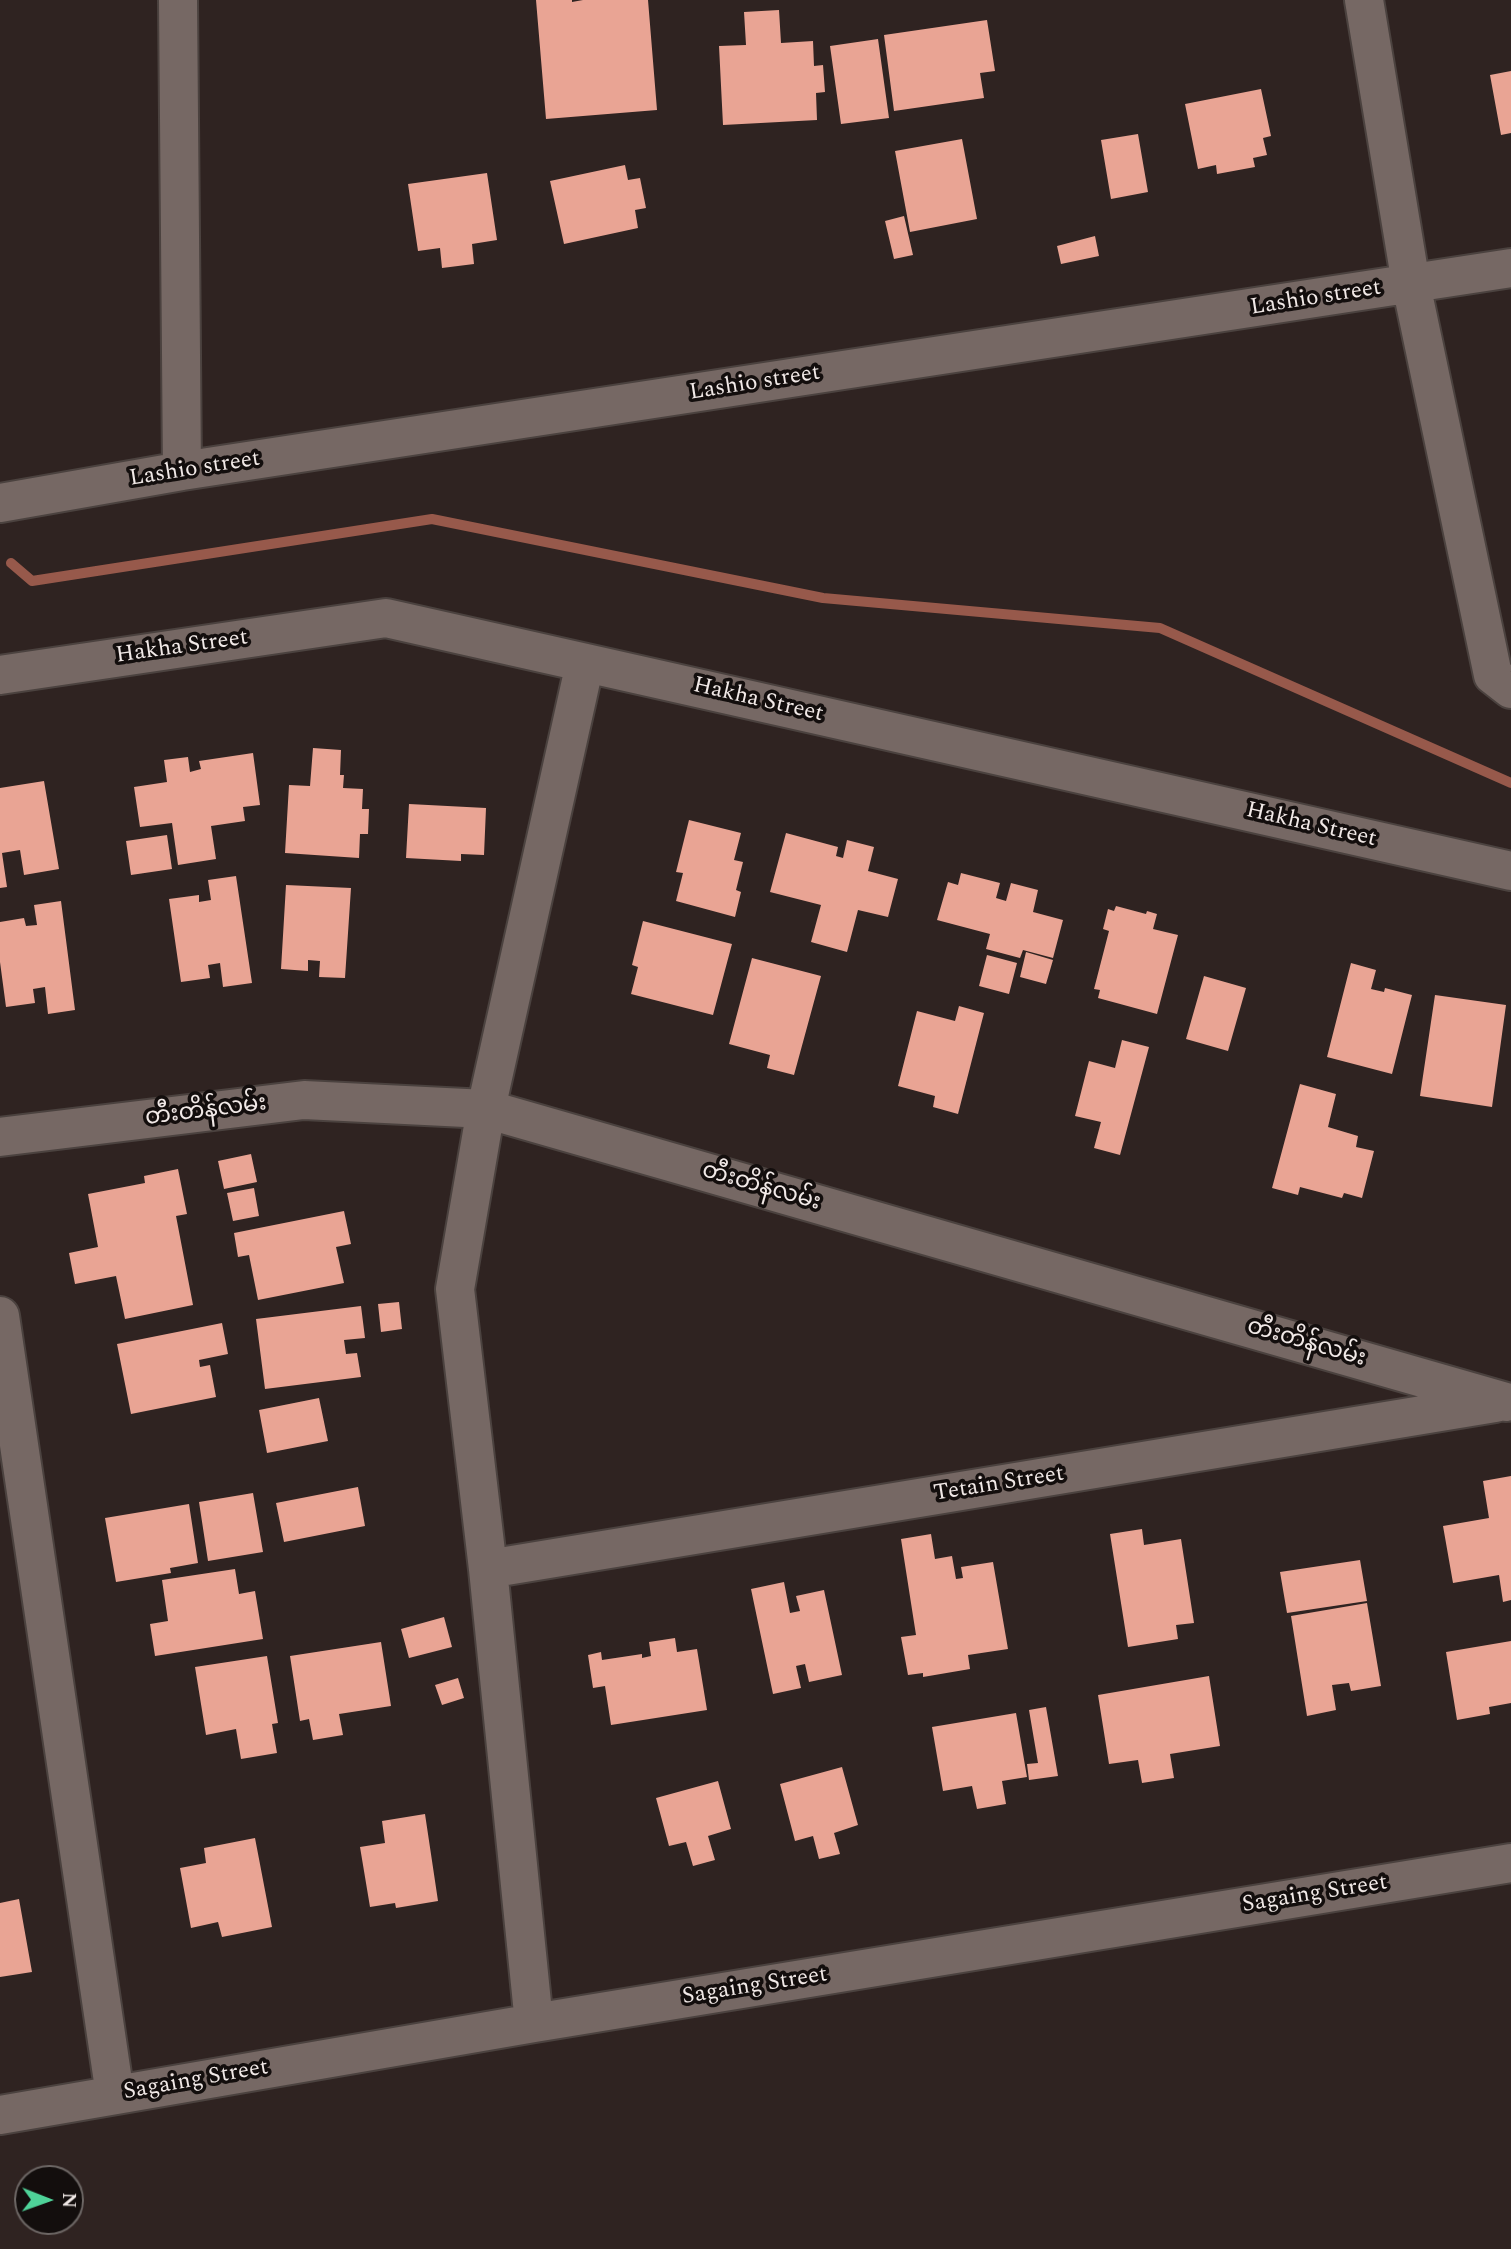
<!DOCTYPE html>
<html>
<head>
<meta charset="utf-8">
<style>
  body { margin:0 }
  #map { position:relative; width:1511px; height:2249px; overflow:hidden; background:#2f2321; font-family:Spectral,serif }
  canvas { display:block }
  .north { position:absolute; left:14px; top:2165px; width:70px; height:70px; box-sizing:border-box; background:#130e0d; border:2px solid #6c6664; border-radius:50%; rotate:91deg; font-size:19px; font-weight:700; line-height:28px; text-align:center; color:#f1e9e7 }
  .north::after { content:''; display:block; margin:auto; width:24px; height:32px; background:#4fd399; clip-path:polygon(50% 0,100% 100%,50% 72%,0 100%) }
</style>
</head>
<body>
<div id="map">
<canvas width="1511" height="2249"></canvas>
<div class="north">N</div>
</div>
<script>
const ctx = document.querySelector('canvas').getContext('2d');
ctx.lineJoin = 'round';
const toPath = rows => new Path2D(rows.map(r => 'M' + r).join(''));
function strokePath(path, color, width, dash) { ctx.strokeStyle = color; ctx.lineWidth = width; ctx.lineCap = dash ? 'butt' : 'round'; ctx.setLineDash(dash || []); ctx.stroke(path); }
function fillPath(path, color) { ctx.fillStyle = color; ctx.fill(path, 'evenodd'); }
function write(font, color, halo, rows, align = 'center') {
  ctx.font = font + ' Spectral,"Noto Sans Myanmar",serif'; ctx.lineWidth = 7; ctx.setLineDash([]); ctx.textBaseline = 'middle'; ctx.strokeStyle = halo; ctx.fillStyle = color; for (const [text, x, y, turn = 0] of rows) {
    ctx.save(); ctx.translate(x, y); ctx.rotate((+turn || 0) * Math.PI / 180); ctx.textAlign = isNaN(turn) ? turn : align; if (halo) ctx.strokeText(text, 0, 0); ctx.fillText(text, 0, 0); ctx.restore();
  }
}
strokePath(toPath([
  [11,563,32,581,432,519,823,598,1160,628,1511,783]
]), '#97594b', 10);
fillPath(toPath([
  [536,0,572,0,572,2,583,0,648,0,657,110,546,119],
  [779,10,781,43,813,41,814,66,823,65,825,92,816,93,817,120,723,125,719,46,746,45,744,12],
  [987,20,995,71,980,73,984,98,894,111,884,35],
  [878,39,889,118,841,124,830,46],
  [1511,71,1511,133,1501,135,1490,75],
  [1261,89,1271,136,1263,138,1267,155,1253,158,1255,167,1217,174,1216,165,1198,169,1185,104],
  [1138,134,1148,192,1111,199,1101,140],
  [962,139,977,219,910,232,895,151],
  [625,165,628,180,640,178,646,208,635,210,638,228,564,244,550,181],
  [487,173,497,240,472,244,474,264,442,268,440,248,418,251,408,184],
  [904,216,913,255,894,259,885,221],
  [1095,236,1099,256,1061,264,1057,246],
  [313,748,341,750,340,775,344,775,343,788,363,789,362,809,369,809,368,834,360,834,359,858,285,853,289,785,310,786],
  [253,753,260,805,243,807,245,821,211,826,216,859,178,865,172,823,140,827,134,787,167,782,164,760,188,757,190,772,201,769,199,761],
  [44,781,59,869,24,875,20,850,2,853,7,887,0,888,0,788],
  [409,804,486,808,484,855,461,854,461,861,406,858],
  [689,820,741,833,734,860,743,862,736,890,741,892,735,917,676,901,683,873,676,872],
  [786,833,838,847,836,856,843,858,847,840,874,847,868,871,898,879,888,917,858,910,847,952,811,942,821,905,770,892],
  [167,835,172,869,131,875,126,841],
  [961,873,1000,883,996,898,1006,901,1011,883,1038,890,1033,912,1063,920,1053,958,1023,950,1020,958,986,949,990,934,937,920,948,882,958,885],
  [236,876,252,983,223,987,220,963,208,965,210,978,181,982,169,899,199,895,199,902,211,900,208,880],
  [286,885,351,888,345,978,319,977,320,961,308,960,308,971,281,969],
  [61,901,75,1010,48,1014,45,987,33,989,35,1003,6,1007,0,962,0,922,24,918,26,926,37,925,34,905],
  [1116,906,1146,914,1147,911,1157,914,1153,929,1178,935,1157,1014,1098,998,1100,990,1094,989,1109,931,1103,929,1108,909,1114,911],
  [643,921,732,944,713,1015,631,994,638,967,632,965],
  [1026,952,1053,960,1046,984,1020,977],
  [987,955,1017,963,1009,994,979,986],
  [752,958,821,976,794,1075,767,1068,770,1055,729,1044],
  [1351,963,1376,970,1371,989,1384,992,1385,988,1412,995,1392,1074,1327,1057],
  [1204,976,1246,988,1228,1051,1186,1039],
  [1435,995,1506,1005,1492,1107,1420,1096],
  [959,1006,984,1013,958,1114,933,1107,935,1096,898,1086,917,1011,955,1021],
  [1122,1040,1149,1047,1120,1155,1094,1148,1101,1122,1075,1116,1089,1061,1115,1068],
  [1300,1084,1336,1094,1328,1127,1358,1136,1356,1147,1374,1151,1362,1198,1344,1193,1342,1198,1300,1187,1298,1195,1272,1188],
  [251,1154,257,1182,224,1189,218,1161],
  [178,1169,187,1214,176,1216,193,1305,125,1319,116,1276,75,1284,69,1253,98,1247,88,1194,145,1183,144,1176],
  [254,1188,259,1216,233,1221,227,1193],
  [344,1211,351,1244,336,1247,344,1283,258,1300,249,1255,238,1257,234,1233],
  [399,1302,402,1329,381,1332,378,1304],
  [361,1306,365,1338,344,1340,346,1354,357,1353,361,1377,265,1389,256,1319],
  [222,1323,228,1354,199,1360,200,1367,210,1365,216,1397,131,1414,117,1344],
  [319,1398,328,1441,267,1453,259,1410],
  [1511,1476,1511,1600,1503,1602,1499,1575,1453,1583,1443,1526,1489,1518,1483,1481],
  [358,1487,365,1526,284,1542,276,1503],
  [253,1493,263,1552,208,1561,199,1502],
  [189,1504,198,1563,170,1568,171,1573,116,1582,105,1518],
  [1142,1529,1144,1545,1181,1539,1194,1623,1176,1625,1178,1639,1128,1647,1110,1534],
  [931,1534,935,1559,952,1556,956,1579,963,1578,961,1567,993,1562,1008,1649,968,1655,970,1669,923,1677,923,1673,908,1675,901,1637,916,1635,901,1539],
  [1360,1560,1367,1601,1287,1613,1280,1572],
  [235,1569,239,1594,255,1591,263,1639,155,1656,150,1624,168,1621,162,1580],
  [784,1582,790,1613,800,1611,796,1596,824,1590,842,1675,809,1682,805,1664,796,1666,801,1688,773,1694,751,1589],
  [1367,1603,1381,1686,1351,1691,1349,1683,1332,1685,1336,1710,1307,1716,1291,1616],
  [444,1617,452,1647,409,1658,401,1629],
  [675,1638,677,1652,697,1649,707,1710,611,1725,605,1686,593,1688,588,1655,601,1652,602,1660,642,1654,642,1658,651,1656,649,1642],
  [1511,1641,1511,1703,1489,1707,1490,1714,1457,1720,1446,1652],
  [381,1642,391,1706,339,1714,343,1735,313,1740,309,1719,300,1721,290,1656],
  [267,1656,278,1723,272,1724,277,1753,241,1759,236,1729,206,1735,195,1667],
  [1209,1676,1220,1746,1170,1754,1174,1778,1142,1783,1138,1760,1109,1764,1098,1695],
  [458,1678,464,1698,442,1705,435,1685],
  [1046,1707,1058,1776,1029,1780,1027,1764,1038,1763,1029,1710],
  [1016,1713,1027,1777,1002,1781,1006,1804,977,1809,972,1786,943,1791,932,1727],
  [842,1767,858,1825,834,1833,840,1854,819,1859,813,1836,795,1841,780,1784],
  [718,1781,731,1829,708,1836,715,1860,693,1866,686,1842,669,1846,656,1798],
  [425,1814,438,1901,396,1908,395,1903,370,1907,360,1847,385,1843,382,1821],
  [255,1838,272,1927,222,1937,218,1922,191,1928,180,1868,206,1863,204,1848],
  [19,1899,32,1972,0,1977,0,1903]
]), '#e9a494');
const minor = toPath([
  [178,0,182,471],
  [1364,0,1411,284,1493,675,1511,689],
  [0,503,182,471,1511,268],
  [0,675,386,618,1511,871],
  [0,1137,304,1100,486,1109,1506,1402],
  [0,1316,115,2095],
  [488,1569,1495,1403],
  [534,2023,488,1569,455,1289,486,1109,585,663],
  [0,2115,534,2023,1511,1863]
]);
strokePath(minor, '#4b423f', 42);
strokePath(minor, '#766864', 38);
write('23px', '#f1e9e7', '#130e0d', [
  ["Lashio street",1316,299,-9],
  ["Lashio street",755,384,-9],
  ["Lashio street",195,470,-9],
  ["Hakha Street",182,648,-8],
  ["Hakha Street",758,701,13],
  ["Hakha Street",1311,826,13],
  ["တီးတိန်လမ်း",206,1112,-7],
  ["တီးတိန်လမ်း",761,1188,16],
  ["တီးတိန်လမ်း",1306,1344,16],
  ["Tetain Street",999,1485,-9],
  ["Sagaing Street",1315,1895,-9],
  ["Sagaing Street",755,1987,-9],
  ["Sagaing Street",196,2081,-10]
]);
</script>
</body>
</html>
